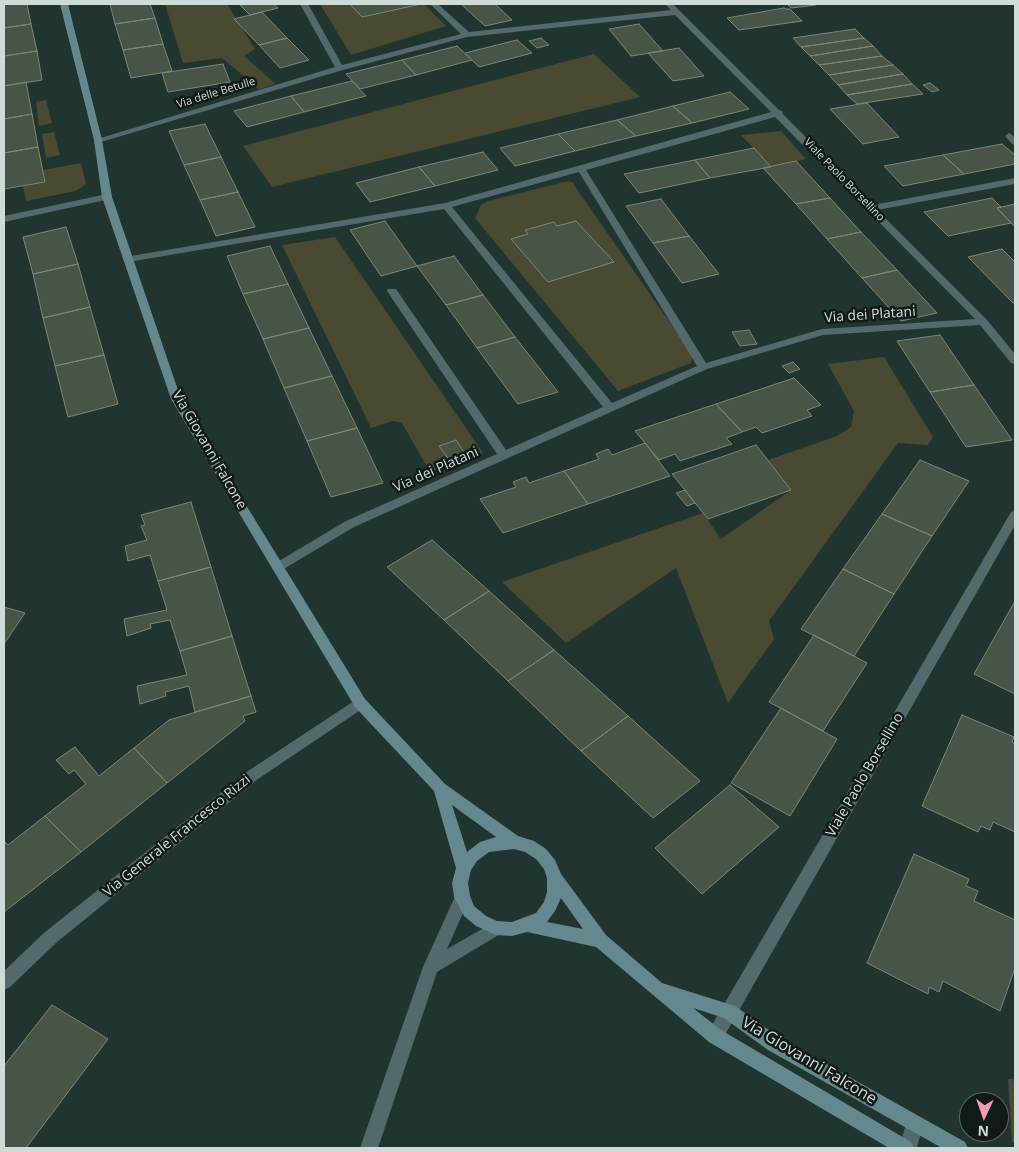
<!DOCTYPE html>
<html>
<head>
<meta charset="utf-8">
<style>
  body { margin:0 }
  #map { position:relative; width:1019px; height:1152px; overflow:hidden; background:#20352f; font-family:"Open Sans",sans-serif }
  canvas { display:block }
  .frame { position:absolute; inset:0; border:5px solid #cfdbd7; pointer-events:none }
  .north { position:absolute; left:959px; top:1092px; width:50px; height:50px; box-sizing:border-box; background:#111a18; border:1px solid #5d6764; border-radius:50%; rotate:183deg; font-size:14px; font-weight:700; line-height:20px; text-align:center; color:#cfdbd7 }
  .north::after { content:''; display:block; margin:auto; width:18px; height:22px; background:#f19ab0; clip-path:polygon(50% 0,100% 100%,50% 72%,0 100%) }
</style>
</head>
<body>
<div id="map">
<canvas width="1019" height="1152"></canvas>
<div class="frame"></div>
<div class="north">N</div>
</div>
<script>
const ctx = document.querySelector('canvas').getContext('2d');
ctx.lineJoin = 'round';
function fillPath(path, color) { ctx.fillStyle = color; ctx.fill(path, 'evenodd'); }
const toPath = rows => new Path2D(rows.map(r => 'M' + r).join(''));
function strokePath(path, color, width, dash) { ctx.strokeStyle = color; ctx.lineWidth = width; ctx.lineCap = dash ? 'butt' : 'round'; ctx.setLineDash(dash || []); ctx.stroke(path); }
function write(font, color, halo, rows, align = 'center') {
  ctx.font = font + ' "Open Sans",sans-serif'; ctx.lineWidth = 5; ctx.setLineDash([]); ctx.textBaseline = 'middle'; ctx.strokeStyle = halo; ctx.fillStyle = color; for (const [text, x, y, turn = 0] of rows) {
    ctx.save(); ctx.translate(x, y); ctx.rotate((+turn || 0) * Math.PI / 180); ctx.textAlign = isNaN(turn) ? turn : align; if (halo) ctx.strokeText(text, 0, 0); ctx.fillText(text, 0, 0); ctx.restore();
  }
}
fillPath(toPath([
  [165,4,227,4,255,49,244,56,276,84,259,89,222,58,183,63],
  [320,4,424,4,446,26,351,55],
  [594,54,640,97,272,187,243,146],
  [46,100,52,123,39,126,36,102],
  [781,131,806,159,771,167,741,135],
  [54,132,60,155,46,158,42,134],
  [81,163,86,184,76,191,26,201,23,186,45,182,43,170],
  [568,181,572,182,693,356,691,363,618,391,475,218,481,205,488,201],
  [335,237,483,453,430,472,402,423,393,421,371,428,282,245],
  [884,357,933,437,928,445,898,443,769,621,774,639,728,703,676,568,566,643,502,582,703,513,721,539,791,490,768,460,837,436,851,427,854,411,828,364],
  [1008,1079,1015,1079,1015,1143,1012,1142]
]), '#4a4931');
const building = toPath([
  [4,4,27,4,31,24,4,28,4,4],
  [110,4,150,4,155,18,115,24,110,4],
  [239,4,273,4,278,8,250,15,239,4],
  [350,4,416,4,417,5,362,17,350,4],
  [461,4,495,4,512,20,485,26,461,4],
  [787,4,816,4,816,5,791,8,787,4],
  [784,8,786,9,790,9,802,21,739,30,727,18,784,8],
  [262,12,287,38,259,45,234,19,262,12],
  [155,18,163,44,123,50,115,24,155,18],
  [31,24,37,51,4,56,4,28,31,24],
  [639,24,663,51,631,56,609,29,639,24],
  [855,29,864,38,801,47,793,38,855,29],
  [287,38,309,60,280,68,259,45,287,38],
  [541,38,549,45,537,48,529,41,541,38],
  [864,38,873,46,810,56,801,47,864,38],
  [517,40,532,53,479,67,465,53,517,40],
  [163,44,172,71,131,78,123,50,163,44],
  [457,46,472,60,416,75,402,60,457,46],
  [873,46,882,56,819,65,810,56,873,46],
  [679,48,704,76,673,81,648,53,679,48],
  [37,51,42,80,4,86,4,56,37,51],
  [882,56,893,65,829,75,819,65,882,56],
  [402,60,416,75,360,89,346,74,402,60],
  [223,64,230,82,168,92,162,73,223,64],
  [893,65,903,74,838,85,829,75,893,65],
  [903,74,912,84,847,95,838,85,903,74],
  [352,81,366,96,304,112,291,96,352,81],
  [26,82,32,114,4,119,4,86,26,82],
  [930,83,939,90,932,92,923,85,930,83],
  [912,84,923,94,857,104,847,95,912,84],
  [730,92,749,109,692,123,673,106,730,92],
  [291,96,304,112,247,127,234,111,291,96],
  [867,103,899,137,863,144,830,109,867,103],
  [673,106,692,123,636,136,617,120,673,106],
  [32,114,38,147,4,153,4,119,32,114],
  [617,120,636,136,575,151,558,134,617,120],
  [205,124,221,157,184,165,169,131,205,124],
  [558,134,575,151,515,166,500,148,558,134],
  [1002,144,1015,155,1015,164,964,174,943,155,1002,144],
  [38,147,45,182,4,189,4,153,38,147],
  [754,148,771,167,710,178,695,160,754,148],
  [483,152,498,170,435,186,419,167,483,152],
  [943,155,964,174,903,186,884,166,943,155],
  [221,157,238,192,200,200,184,165,221,157],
  [695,160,710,178,639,193,624,174,695,160],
  [796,161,830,198,796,204,763,168,796,161],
  [419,167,435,186,370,202,356,183,419,167],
  [238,192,255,227,216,236,200,200,238,192],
  [830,198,861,232,827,239,796,204,830,198],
  [992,198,1001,207,997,208,1011,223,948,236,924,212,992,198],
  [661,199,689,236,653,243,626,206,661,199],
  [1015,204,1015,227,997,208,1015,204],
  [385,221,417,266,381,276,350,230,385,221],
  [576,221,614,262,548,282,511,239,528,234,525,230,554,222,557,226,576,221],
  [66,227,78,264,33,274,23,237,66,227],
  [861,232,897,270,862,278,827,239,861,232],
  [689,236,719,274,682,283,653,243,689,236],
  [270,246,288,284,243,294,227,256,270,246],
  [1002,249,1015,262,1015,302,1013,303,968,257,1002,249],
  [454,256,483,295,446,305,417,266,454,256],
  [78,264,90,307,43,318,33,274,78,264],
  [897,270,937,313,901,321,862,278,897,270],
  [288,284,309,328,263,339,243,294,288,284],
  [483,295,515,337,477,348,446,305,483,295],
  [90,307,104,355,55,366,43,318,90,307],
  [309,328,332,376,284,388,263,339,309,328],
  [749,330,757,344,740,346,732,332,749,330],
  [940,335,974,385,930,392,897,341,940,335],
  [515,337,558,392,518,404,477,348,515,337],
  [104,355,118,404,68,417,55,366,104,355],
  [793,362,800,369,789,373,782,366,793,362],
  [332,376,357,428,307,441,284,388,332,376],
  [794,378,821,405,807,410,812,416,762,433,756,427,742,432,716,404,794,378],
  [974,385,1012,440,966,447,930,392,974,385],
  [716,404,742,432,726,438,732,444,680,461,675,454,659,460,635,431,716,404],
  [357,428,383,483,331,497,307,441,357,428],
  [456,440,466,455,450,461,439,446,456,440],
  [645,443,670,476,588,504,564,471,599,459,596,454,608,449,612,455,645,443],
  [756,445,791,490,708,519,672,474,756,445],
  [920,460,969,481,932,536,882,514,920,460],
  [564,471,588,504,503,533,480,499,516,487,513,482,526,477,529,483,564,471],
  [685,490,695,503,687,506,676,493,685,490],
  [191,502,211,567,158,581,150,555,128,561,125,546,147,540,141,526,145,525,141,515,191,502],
  [882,514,932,536,894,594,843,569,882,514],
  [432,540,489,591,444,620,387,567,432,540],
  [211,567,232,636,180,651,170,620,150,624,151,628,127,636,124,619,167,610,158,581,211,567],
  [843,569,894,594,854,656,801,629,843,569],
  [489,591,554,650,508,681,444,620,489,591],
  [1015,601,1015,694,974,674,1015,601],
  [4,607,25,613,4,644,4,607],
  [814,635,867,663,823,731,769,702,814,635],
  [232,636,251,696,195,712,189,686,165,692,166,696,140,704,137,686,187,675,180,651,232,636],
  [554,650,628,716,581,751,508,681,554,650],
  [251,696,256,712,243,716,245,721,167,783,134,748,169,720,251,696],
  [781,708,837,739,790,816,731,783,781,708],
  [962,715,1014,737,1012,742,1015,744,1015,832,993,822,990,830,981,826,978,832,922,806,962,715],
  [628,716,700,781,653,818,581,751,628,716],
  [75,747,99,776,134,748,167,783,81,852,45,816,86,784,74,770,69,774,56,760,75,747],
  [730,785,779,827,702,894,655,848,730,785],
  [45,816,81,852,4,912,4,841,8,845,45,816],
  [914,854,969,879,966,886,978,891,974,901,1015,920,1015,968,1000,1011,943,981,939,992,929,987,928,994,867,963,914,854],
  [52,1005,108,1039,26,1148,4,1148,4,1066,52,1005]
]);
fillPath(building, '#485445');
strokePath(building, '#7b8878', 1);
fillPath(toPath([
  [300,4,308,4,342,65,461,34,430,4,438,4,469,32,671,10,665,4,673,4,779,110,782,111,783,114,873,205,1015,178,1015,184,877,210,987,320,1015,354,1015,364,1011,363,980,325,823,335,707,369,354,527,282,570,274,570,272,567,274,564,346,521,497,454,387,291,388,289,396,289,506,450,603,407,444,209,128,262,125,261,125,257,445,203,771,112,675,15,467,37,343,70,101,142,94,140,335,67,300,4],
  [775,117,975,319,822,329,706,363,586,170,775,117],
  [579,172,697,366,612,403,452,207,579,172],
  [1009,133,1015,137,1015,145,1012,144,1005,136,1009,133],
  [107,194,110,195,110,199,4,222,4,216,107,194],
  [1015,511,1015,525,721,1042,715,1044,709,1042,707,1036,709,1030,1011,512,1015,511],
  [360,697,365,699,367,703,365,707,258,779,57,942,10,987,4,990,4,971,45,932,248,771,360,697],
  [462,890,467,892,470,897,447,949,496,921,502,923,504,928,502,933,437,972,378,1148,360,1148,423,967,457,892,462,890],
  [914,1114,920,1117,923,1123,917,1148,899,1148,908,1117,914,1114]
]), '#53696d');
fillPath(toPath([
  [60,4,68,4,102,140,112,197,181,399,365,699,445,784,518,836,534,841,546,849,555,860,561,874,606,935,662,983,735,1006,780,1038,965,1142,968,1148,942,1148,768,1050,724,1018,693,1008,721,1030,911,1142,914,1148,889,1148,709,1042,596,947,527,932,512,936,496,935,476,926,464,916,454,897,452,883,456,868,434,791,355,707,171,399,102,197,94,140,60,4],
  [452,805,496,837,480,842,467,852,452,805],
  [514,849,525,852,536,859,544,869,547,878,547,892,544,902,536,913,512,922,497,921,486,916,474,906,470,896,468,883,471,870,477,861,489,852,514,849],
  [561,898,583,929,547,922,555,911,561,898]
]), '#65888e');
write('11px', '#cfdbd7', '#111a18', [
  ["Via delle Betulle",216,93,-17],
  ["Viale Paolo Borsellino",844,180,46]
]);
write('14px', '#cfdbd7', '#111a18', [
  ["Via dei Platani",870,315,-4],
  ["Via Giovanni Falcone",209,450,60],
  ["Via dei Platani",436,470,-24],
  ["Viale Paolo Borsellino",865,775,-60],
  ["Via Generale Francesco Rizzi",177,836,-39]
]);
write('16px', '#cfdbd7', '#111a18', [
  ["Via Giovanni Falcone",809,1061,31]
]);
</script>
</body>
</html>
